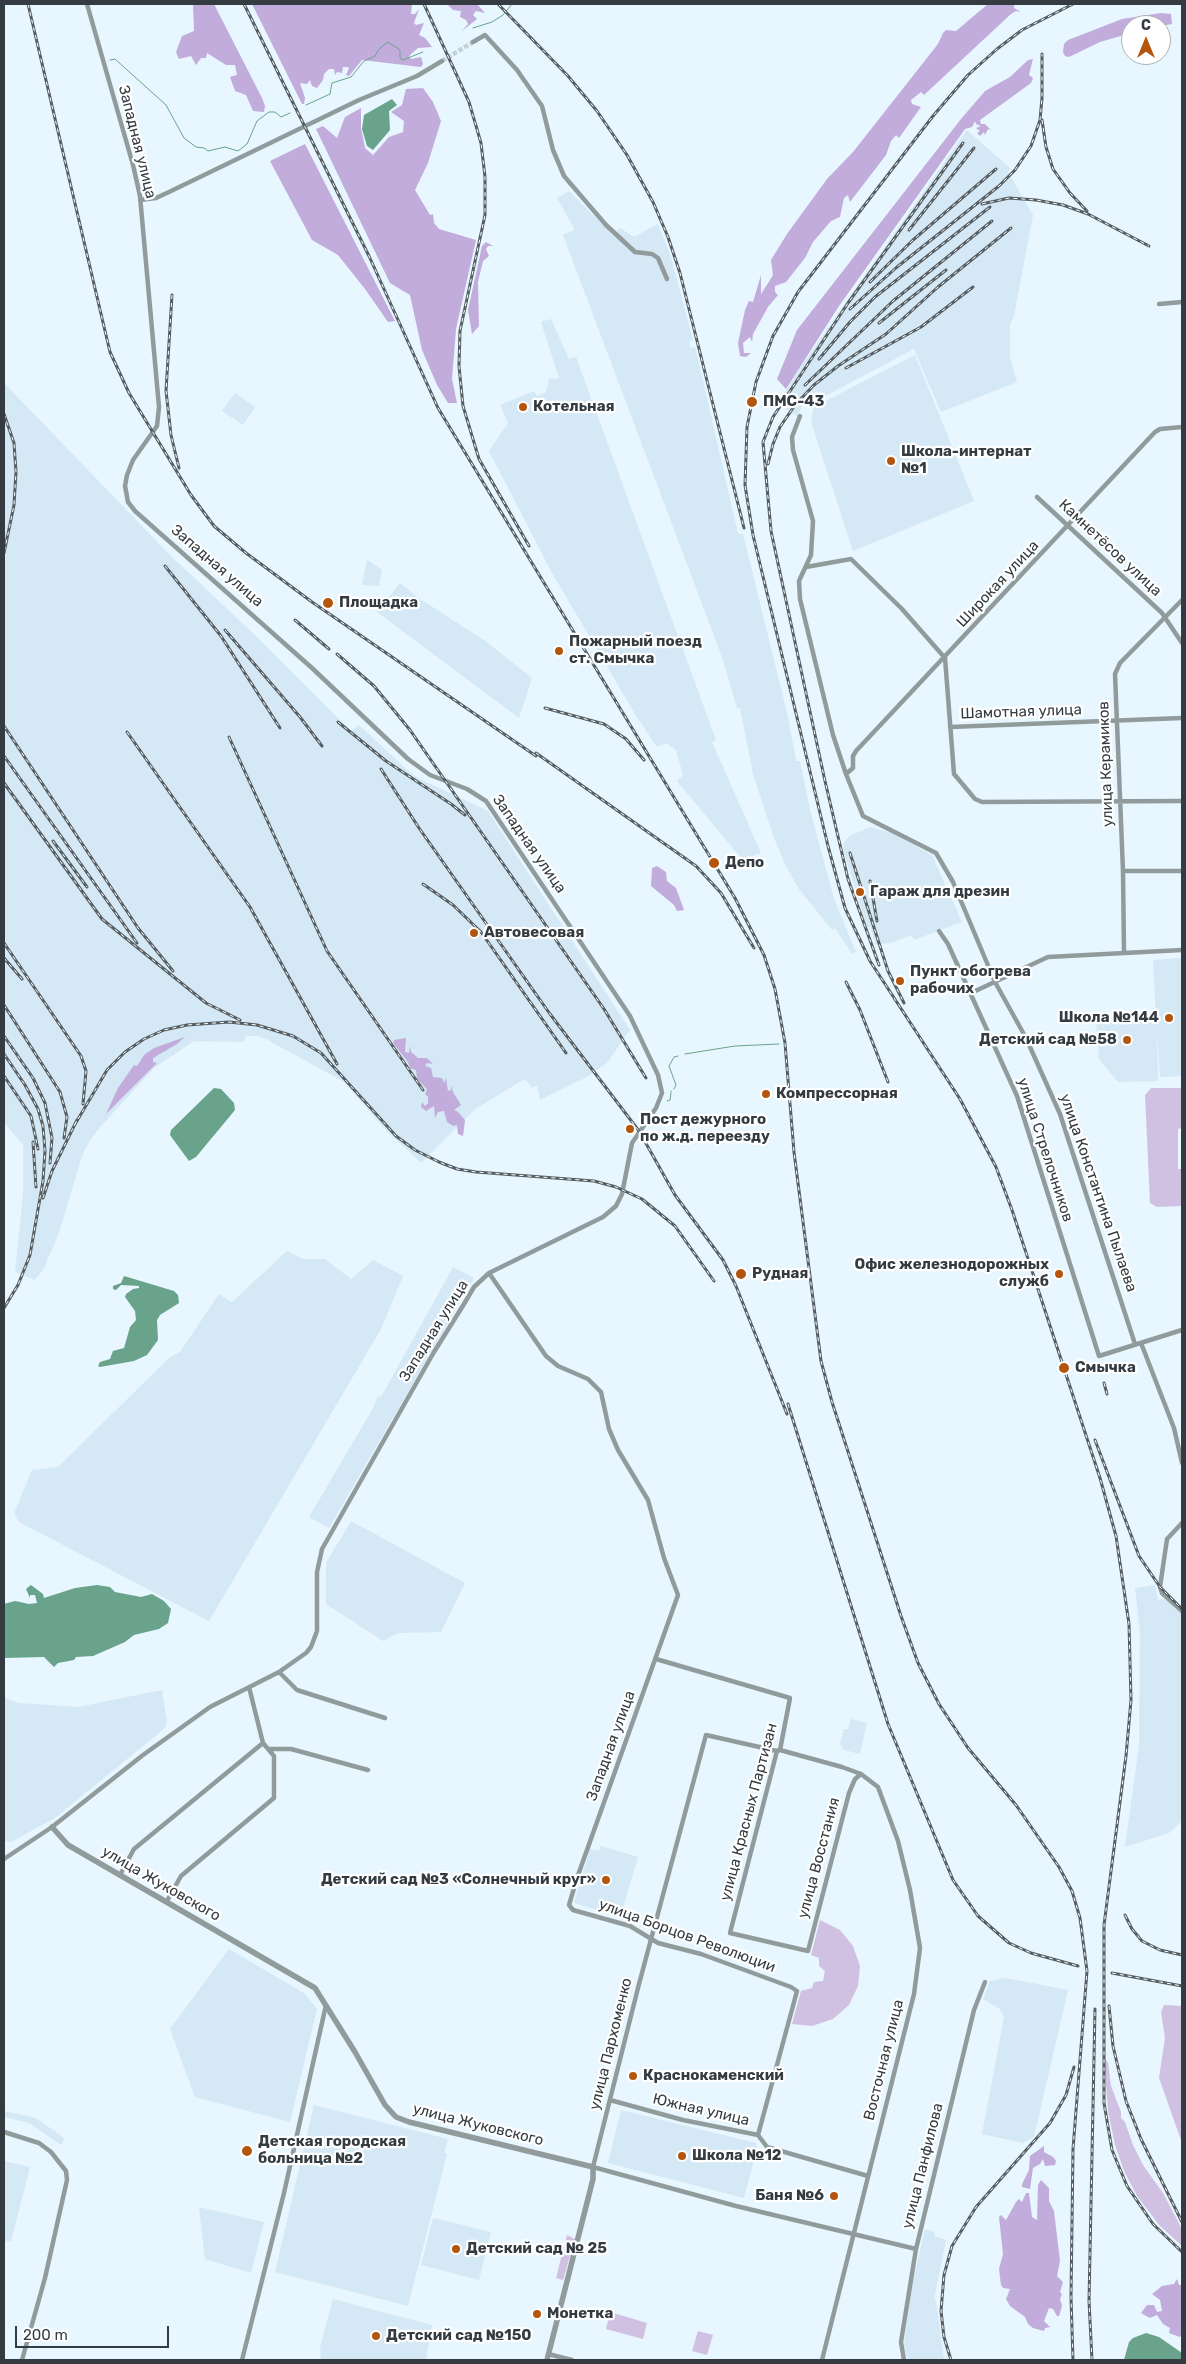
<!DOCTYPE html>
<html>
<head>
<meta charset="utf-8">
<style>
  body { margin:0 }
  #map { position:relative; width:1186px; height:2364px; overflow:hidden; background:#e7f6ff; font-family:Rubik,sans-serif }
  canvas { display:block }
  .frame { position:absolute; inset:0; border:5px solid #353c41; pointer-events:none }
  .north { position:absolute; left:1121px; top:15px; width:50px; height:50px; box-sizing:border-box; background:#fff; border:1px solid #aeb1b3; border-radius:50%; rotate:0deg; font-size:14px; font-weight:700; line-height:20px; text-align:center; color:#353c41 }
  .north::after { content:''; display:block; margin:auto; width:18px; height:22px; background:#b4550d; clip-path:polygon(50% 0,100% 100%,50% 72%,0 100%) }
  .scale { position:absolute; left:15px; top:2326px; width:154px; height:22px; box-sizing:border-box; border:2px solid #353c41; border-top:0; padding-left:6px; font-size:15px; line-height:18px; white-space:nowrap; color:#353c41; -webkit-text-stroke:4px #fff; paint-order:stroke }
</style>
</head>
<body>
<div id="map">
<canvas width="1186" height="2364"></canvas>
<div class="frame"></div>
<div class="north">С</div>
<div class="scale">200 m</div>
</div>
<script>
const ctx = document.querySelector('canvas').getContext('2d');
ctx.lineJoin = 'round';
function fillPath(path, color) { ctx.fillStyle = color; ctx.fill(path, 'evenodd'); }
const toPath = rows => new Path2D(rows.map(r => 'M' + r).join(''));
function strokePath(path, color, width, dash) { ctx.strokeStyle = color; ctx.lineWidth = width; ctx.lineCap = dash ? 'butt' : 'round'; ctx.setLineDash(dash || []); ctx.stroke(path); }
function write(font, color, halo, rows, align = 'center') {
  ctx.font = font + ' Rubik,sans-serif'; ctx.lineWidth = 4.5; ctx.setLineDash([]); ctx.textBaseline = 'middle'; ctx.strokeStyle = halo; ctx.fillStyle = color; for (const [text, x, y, turn = 0] of rows) {
    ctx.save(); ctx.translate(x, y); ctx.rotate((+turn || 0) * Math.PI / 180); ctx.textAlign = isNaN(turn) ? turn : align; if (halo) ctx.strokeText(text, 0, 0); ctx.fillText(text, 0, 0); ctx.restore();
  }
}
fillPath(toPath([
  [967,130,1010,168,1008,172,1033,215,1014,316,1010,324,1010,358,1017,382,941,412,914,349,812,403,807,398,797,416,780,406,777,404,802,365],
  [569,191,613,235,620,228,634,237,658,224,671,257,693,340,689,341,691,348,695,347,702,376,738,534,743,534,788,717,796,761,800,761,810,810,834,899,856,952,852,954,835,928,832,930,799,889,785,864,774,838,753,774,740,708,737,708,722,657,563,235,575,230,557,198],
  [551,319,569,359,576,357,716,740,712,742,761,853,742,859,677,781,683,775,676,750,666,743,657,747,635,714,551,571,489,451,508,423,500,405,534,391,537,396,546,392,549,379,559,378,541,322],
  [915,355,974,501,853,551,811,422,814,407],
  [4,383,170,555,259,639,351,731,359,725,414,776,488,811,630,1030,607,1063,587,1077,540,1100,537,1085,532,1088,525,1079,475,1109,421,1163,386,1130,344,1082,266,1039,257,1036,246,1036,243,1042,194,1041,154,1068,101,1126,90,1140,82,1156,59,1233,43,1270,35,1280,15,1272,23,1194,23,1145,4,1122],
  [235,393,255,407,243,425,222,411],
  [367,560,382,570,379,586,362,585],
  [400,583,420,599,484,640,532,678,519,718,377,612],
  [870,827,892,833,932,855,962,922,914,940,911,935,894,942,876,945,870,927,867,928,843,849,844,842,850,836],
  [1182,958,1182,1076,1160,1077,1157,1030,1158,1081,1118,1082,1099,1059,1096,1021,1156,1018,1153,960],
  [287,1251,303,1259,325,1259,351,1279,373,1260,403,1276,381,1329,209,1621,19,1522,15,1514,15,1511,32,1470,58,1467,169,1358,180,1352,219,1294,232,1302],
  [453,1267,474,1278,329,1528,309,1517,372,1410,378,1396,381,1397],
  [351,1521,465,1583,441,1632,398,1633,383,1641,326,1604,326,1563],
  [1155,1585,1158,1600,1166,1599,1182,1614,1182,1821,1169,1833,1125,1847,1139,1746,1140,1633,1135,1588],
  [162,1690,167,1722,165,1728,55,1818,11,1842,4,1841,4,1697,18,1703,78,1707],
  [851,1719,867,1723,860,1754,844,1750,840,1744,844,1729,848,1729],
  [601,1846,638,1857,620,1917,574,1903,590,1849,599,1851],
  [229,1949,304,1993,317,2009,290,2122,195,2097,170,2029],
  [1006,1978,1068,1990,1034,2137,1023,2143,982,2134,1004,2017,1000,2009,983,1999,990,1981],
  [314,2105,448,2139,444,2153,447,2154,408,2306,275,2272],
  [621,2110,756,2143,757,2149,744,2198,608,2163],
  [4,2111,36,2118,63,2137,64,2140,61,2145,29,2123,4,2117],
  [4,2161,30,2167,11,2242,4,2240],
  [199,2207,264,2222,251,2273,205,2259],
  [433,2218,491,2232,479,2280,421,2265],
  [925,2229,935,2232,934,2236,946,2240,934,2299,936,2300,944,2360,908,2360,904,2345,912,2286],
  [333,2299,432,2325,426,2360,321,2360,320,2348]
]), '#d4e8f5');
fillPath(toPath([
  [1151,1088,1182,1088,1182,1128,1178,1129,1178,1169,1182,1169,1182,1206,1157,1207,1150,1203,1145,1095],
  [820,1920,840,1930,853,1946,860,1966,858,1986,849,2005,833,2019,812,2026,792,2024,801,1991,812,1988,814,1982,823,1981,825,1971,819,1966,819,1958,811,1955],
  [1164,2005,1182,2006,1182,2143,1159,2078,1165,2038,1161,2012],
  [1104,2057,1108,2063,1111,2086,1121,2112,1121,2118,1125,2122,1133,2145,1143,2165,1163,2193,1182,2229,1182,2246,1160,2226,1137,2196,1124,2171,1115,2145,1108,2111],
  [567,2235,575,2239,563,2280,556,2278],
  [610,2312,647,2323,643,2339,606,2329],
  [698,2331,713,2335,707,2355,692,2351]
]), '#d0c1e3');
fillPath(toPath([
  [193,4,214,4,262,98,265,106,264,112,253,111,246,95,235,91,230,77,237,75,235,65,226,65,207,53,206,58,201,58,196,65,191,56,179,59,176,52,182,36,194,31],
  [252,4,412,4,411,14,415,14,419,9,414,23,416,25,424,23,419,35,425,38,432,47,418,48,411,54,409,57,411,59,421,57,423,64,421,67,362,60,349,76,346,75,349,68,348,67,343,67,342,73,337,72,335,75,334,69,329,69,324,74,323,80,317,88,312,86,310,80,307,84,300,83,305,98,304,104,302,104],
  [447,4,477,4,485,13,476,11,473,15,477,19,462,31,468,24,466,20,460,17,461,11,453,10],
  [988,4,1014,4,1014,8,1021,12,1016,11,1011,14,924,95,921,92,911,100,912,104,921,107,899,138,896,135,891,141,886,155,850,202,848,195,844,198,840,217,831,221,813,242,805,258,786,282,775,286,775,292,778,295,768,307,753,334,752,342,750,337,743,343,744,353,751,353,746,357,740,356,738,343,745,310,749,301,753,302,761,275,761,294,770,280,773,275,771,260,787,234,827,179,853,152,938,44,943,33,946,30,956,31],
  [1161,13,1171,14,1172,24,1161,26,1131,25,1131,33,1100,42,1069,57,1065,56,1063,52,1064,44,1068,40,1122,19],
  [1033,59,1029,75,1033,78,1031,83,980,120,981,124,985,124,991,130,988,129,985,135,984,132,980,136,977,133,980,131,976,128,981,126,976,124,975,121,972,127,965,129,839,306,786,389,777,379,797,330,961,119,985,91,1010,77,1028,60],
  [423,88,433,102,441,121,428,163,415,190,430,215,433,214,434,223,439,229,476,240,456,329,452,379,457,403,448,403,437,385,422,350,410,295,390,283,316,129,323,126,337,138,345,117,361,108,361,128,365,148,373,155,389,137,403,132,404,121,391,112,402,105,406,89],
  [305,144,395,321,388,322,365,289,338,255,312,240,270,161],
  [486,242,493,246,488,246,486,249,489,256,483,261,478,282,479,326,472,334,468,310,482,246],
  [657,866,666,872,667,881,676,888,684,910,677,911,674,905,651,886,652,868],
  [185,1037,177,1044,153,1058,153,1062,157,1063,106,1114,118,1088,134,1065,136,1066,138,1065,144,1055,154,1048],
  [406,1038,405,1052,409,1053,410,1046,411,1052,418,1058,427,1058,433,1064,427,1063,425,1066,431,1068,433,1077,442,1078,444,1083,446,1078,448,1091,451,1090,451,1085,453,1092,461,1105,454,1110,457,1111,465,1120,463,1136,458,1134,457,1125,453,1126,447,1122,444,1111,438,1112,435,1118,434,1106,426,1111,421,1107,422,1102,425,1106,428,1103,428,1096,425,1095,427,1089,417,1079,416,1070,410,1068,408,1062,393,1043,394,1040],
  [1044,2146,1044,2152,1053,2157,1056,2161,1055,2165,1045,2166,1043,2159,1040,2164,1033,2168,1030,2189,1022,2187,1022,2184,1029,2170,1030,2156],
  [1041,2180,1049,2188,1049,2201,1054,2211,1060,2261,1057,2276,1063,2282,1060,2292,1062,2294,1060,2299,1062,2306,1059,2316,1057,2316,1053,2309,1049,2308,1044,2321,1050,2327,1045,2328,1044,2331,1033,2328,1028,2324,1025,2317,1010,2306,1006,2299,1010,2289,1003,2288,1001,2285,999,2269,1003,2254,999,2217,1001,2215,1006,2220,1016,2202,1019,2199,1022,2202,1026,2193,1029,2193,1032,2217,1037,2220,1038,2185],
  [1177,2279,1179,2285,1182,2285,1182,2334,1180,2337,1169,2333,1170,2328,1163,2324,1157,2315,1150,2318,1141,2313,1147,2305,1154,2305,1157,2312,1162,2311,1160,2300,1152,2294,1162,2286,1174,2284]
]), '#c1acdc');
fillPath(toPath([
  [392,99,397,105,389,111,390,130,373,150,367,146,362,129,364,115],
  [214,1088,221,1089,234,1103,235,1110,196,1157,189,1161,170,1135,171,1130],
  [124,1276,174,1291,178,1295,179,1303,160,1315,157,1320,158,1340,147,1355,134,1361,100,1367,98,1366,100,1362,110,1359,113,1351,124,1348,130,1327,136,1320,135,1311,125,1297,126,1294,133,1289,139,1288,139,1286,121,1285,116,1290,113,1289,113,1286,121,1283],
  [31,1585,43,1594,44,1598,75,1588,97,1585,110,1587,115,1592,141,1597,152,1594,164,1601,171,1609,168,1623,159,1629,134,1635,125,1642,93,1656,76,1657,74,1660,58,1663,54,1667,44,1657,4,1658,4,1604,15,1601,29,1604,37,1603,35,1595,30,1595,30,1598,26,1589],
  [1146,2333,1159,2337,1182,2353,1182,2360,1124,2360,1129,2342,1133,2338]
]), '#6aa38b');
strokePath(toPath([
  [473,28,492,22,503,15,512,4],
  [110,60,115,59,166,105,184,138,196,147,204,148,208,151,225,147,238,151,247,144,257,121,269,112,275,112,281,117,290,113],
  [306,105,330,94,332,83,351,77,364,61,375,56,379,49,388,42,400,50,400,58,403,60,423,52],
  [685,1054,735,1046,779,1044],
  [674,1089,676,1085,669,1066,674,1057,678,1056],
  [671,1092,671,1091],
  [667,1101,670,1100,671,1093]
]), '#6aa38b', 1);
strokePath(toPath([
  [442,61,473,42]
]), '#c3d1d9', 4.5, [4.5, 2]);
strokePath(toPath([
  [473,42,485,35,517,70,542,106,553,150,564,176,606,225,635,252,652,254,658,258,667,279],
  [140,200,156,198,169,192,359,100,417,76,442,61],
  [1159,304,1182,302],
  [800,416,792,437,793,450,813,521,811,555,799,581,800,599,833,735,846,774,863,816,936,853,953,882,995,982,1026,1038,1060,1114,1135,1344],
  [1037,497,1162,613,1182,643],
  [806,567,851,559,902,609,945,658,954,774,975,799,982,802,1182,801],
  [950,727,1182,718],
  [846,774,853,768,853,756,856,751,1155,432,1160,429,1182,427],
  [1123,871,1182,871],
  [939,931,948,944,1017,1096,1099,1356,1182,1330],
  [1124,953,1123,871,1115,674,1120,663,1182,600],
  [971,993,1048,957,1182,950],
  [489,1273,546,1356,558,1366,588,1379,601,1392,609,1429,618,1450,648,1500,664,1558,678,1595,577,1878,569,1905,573,1910,630,1926,658,1943,701,1954,791,1987,797,1991,758,2135],
  [1141,1343,1174,1428,1182,1463],
  [1182,1523,1167,1539,1160,1587,1162,1593,1182,1611],
  [656,1659,790,1698,780,1750,777,1751,730,1933,808,1951,849,1793,855,1779,861,1774],
  [279,1672,297,1690,385,1718],
  [268,1749,291,1749,368,1770],
  [780,1750,842,1767,861,1774,878,1787,898,1841,910,1890,920,1948,914,1994,822,2360],
  [777,1751,706,1735,639,1984,593,2167,736,2206,916,2249],
  [4,1859,52,1827,143,1755,210,1707,279,1672,306,1653,311,1647,317,1631,317,1572,322,1549,434,1352,464,1304,474,1287,489,1273,603,1217,616,1206,622,1194,632,1143,656,1108,662,1093,658,1075,630,1016,486,801,467,789,430,775,408,759,312,668,135,511,128,502,125,486,127,475,133,460,157,426,159,407,140,196,133,165,87,4],
  [120,1875,134,1849,263,1743],
  [167,1901,181,1876,274,1798,274,1756,263,1743,249,1687],
  [610,2100,683,2120,758,2135,767,2147,868,2176],
  [4,2132,39,2143,51,2152,66,2171,67,2180,45,2278,22,2360],
  [548,2354,572,2360],
  [242,2360,284,2193,326,2005],
  [904,2360,901,2342,916,2249,974,2010,985,1982]
]), '#919b9b', 4.5);
strokePath(toPath([
  [52,1827,68,1845,315,1988,355,2052,385,2105,396,2117,409,2122,593,2167,593,2179,547,2360]
]), '#919b9b', 5.5);
const rail = toPath([
  [28,4,110,352,129,393,191,495,214,526,246,553,312,602,536,756],
  [244,4,369,256,438,408,735,898,764,955,775,989,785,1043,794,1152,821,1361,832,1402,901,1616,918,1663,939,1704,968,1748,1016,1805,1059,1867,1072,1891,1080,1918,1087,1971,1073,2149,1071,2297,1073,2360],
  [424,4,469,102,481,143,485,177,485,215,460,331,459,366,463,406,479,459,529,546],
  [498,4,568,76,597,111,627,155,653,202,668,237,680,273,744,528],
  [1073,4,1022,30,997,49,968,75,933,116,798,292,773,336,756,382,747,427,745,485,753,535,828,846,845,908,870,961,960,1099,996,1167,1012,1210,1100,1478,1116,1536,1129,1624,1131,1700,1126,1756,1104,1925,1104,2103,1112,2150,1127,2186,1153,2224,1182,2252],
  [1042,120,1046,147,1053,169,1070,193,1087,211],
  [982,204,1009,198,1036,200,1063,205,1088,214,1149,246],
  [909,230,974,148],
  [870,282,913,240,996,169],
  [172,295,166,391,171,435,179,468],
  [850,309,897,267,999,186,1015,170,1031,146,1040,120,1042,98,1042,54],
  [879,323,946,270],
  [819,359,850,322,875,297,990,207],
  [846,368,921,327,973,287],
  [805,385,893,301,992,221],
  [4,414,14,443,16,472,14,505,4,553],
  [768,464,773,444,780,427,795,405,814,385,838,366,886,334,938,287,1011,228],
  [165,566,221,636,280,728],
  [295,620,329,649],
  [225,630,300,717,322,746],
  [337,654,374,686,410,730,604,1009,646,1078],
  [545,708,604,724,626,739,644,760],
  [338,722,386,761,451,804,465,815],
  [4,726,138,928,173,971],
  [127,732,250,907,337,1064],
  [229,737,327,951,423,1090],
  [536,753,696,866,721,893,754,948],
  [4,756,137,943],
  [381,769,419,828,550,1014,639,1131,675,1195,723,1260,736,1286,787,1414],
  [4,783,102,919,206,1003,240,1020],
  [53,841,87,887],
  [850,853,888,971,904,1003],
  [870,881,877,921],
  [423,884,453,905,481,932,566,1053],
  [4,943,81,1056,86,1071,83,1104],
  [4,958,22,979],
  [879,965,848,879,825,781,771,531,763,442,773,417,848,303,963,143],
  [846,982,860,1010,888,1082],
  [4,1005,60,1092,67,1117,64,1138],
  [4,1036,33,1078,45,1103,52,1138,50,1163],
  [4,1054,25,1085,38,1109,43,1126,45,1151,43,1181,30,1255,18,1285,4,1308],
  [4,1076,31,1116,38,1149],
  [74,1126,107,1070,125,1052,144,1039,164,1030,187,1025,229,1022,257,1025,293,1036,321,1053,396,1136,415,1150,439,1162,457,1169,476,1172,594,1181,616,1187,642,1199,675,1226,714,1281],
  [33,1142,36,1187],
  [43,1198,52,1171,77,1120],
  [1104,1383,1107,1394],
  [788,1404,888,1724,953,1880,978,1916,1009,1943,1031,1953,1078,1966],
  [1095,1440,1139,1556,1160,1587,1182,1609],
  [1125,1915,1132,1929,1142,1941,1160,1950,1182,1955],
  [1112,1973,1182,1986],
  [1109,2006,1113,2046,1126,2101,1141,2139,1182,2222],
  [951,2360,944,2337,941,2311,944,2275,952,2246,976,2207,1050,2123,1066,2095,1074,2067],
  [1092,2360,1089,2301,1095,2009]
]);
strokePath(rail, '#555e63', 3);
strokePath(rail, '#fff', 1, [4]);
for (const [x, y, r, color] of [
  [752,402,6,"#b4550d"],
  [523,407,5,"#b4550d"],
  [891,461,5,"#b4550d"],
  [328,603,6,"#b4550d"],
  [559,651,5,"#b4550d"],
  [714,863,6,"#b4550d"],
  [860,892,5,"#b4550d"],
  [474,933,5,"#b4550d"],
  [900,981,5,"#b4550d"],
  [1169,1018,5,"#b4550d"],
  [1127,1040,5,"#b4550d"],
  [766,1094,5,"#b4550d"],
  [630,1129,5,"#b4550d"],
  [741,1274,6,"#b4550d"],
  [1059,1274,5,"#b4550d"],
  [1064,1368,6,"#b4550d"],
  [606,1880,5,"#b4550d"],
  [633,2076,5,"#b4550d"],
  [247,2151,6,"#b4550d"],
  [682,2156,5,"#b4550d"],
  [834,2196,5,"#b4550d"],
  [456,2249,5,"#b4550d"],
  [537,2314,5,"#b4550d"],
  [376,2336,5,"#b4550d"]
]) { const dot = new Path2D(); dot.arc(x, y, r, 0, 2 * Math.PI); ctx.fillStyle = color; ctx.fill(dot); strokePath(dot, '#fff', 2); }
write('15px', '#353c41', '#fff', [
  ["Западная улица",137,142,76],
  ["Камнетёсов улица",1110,548,43],
  ["Западная улица",217,566,41],
  ["Широкая улица",998,584,-47],
  ["Шамотная улица",1021,712,-2],
  ["улица Керамиков",1106,764,-92],
  ["Западная улица",529,844,55],
  ["улица Стрелочников",1045,1150,72],
  ["улица Константина Пылаева",1098,1193,71],
  ["Западная улица",434,1331,-58],
  ["Западная улица",611,1746,-70],
  ["улица Красных Партизан",749,1812,-75],
  ["улица Восстания",819,1858,-75],
  ["улица Жуковского",161,1884,30],
  ["улица Борцов Революции",687,1936,20],
  ["улица Пархоменко",611,2044,-76],
  ["Восточная улица",884,2060,-76],
  ["Южная улица",701,2110,13],
  ["улица Жуковского",478,2125,14],
  ["улица Панфилова",923,2166,-76]
]);
write('bold 15px', '#353c41', '#fff', [
  ["ПМС-43",763,402],
  ["Котельная",533,407],
  ["Школа-интернат",901,452],
  ["№1",901,469],
  ["Площадка",339,603],
  ["Пожарный поезд",569,642],
  ["ст. Смычка",569,659],
  ["Депо",725,863],
  ["Гараж для дрезин",870,892],
  ["Автовесовая",484,933],
  ["Пункт обогрева",910,972],
  ["рабочих",910,989],
  ["Школа №144",1159,1018,"right"],
  ["Детский сад №58",1117,1040,"right"],
  ["Компрессорная",776,1094],
  ["Пост дежурного",640,1120],
  ["по ж.д. переезду",640,1137],
  ["Офис железнодорожных",1049,1265,"right"],
  ["служб",1049,1282,"right"],
  ["Рудная",752,1274],
  ["Смычка",1075,1368],
  ["Детский сад №3 «Солнечный круг»",596,1880,"right"],
  ["Краснокаменский",643,2076],
  ["Детская городская",258,2142],
  ["больница №2",258,2159],
  ["Школа №12",692,2156],
  ["Баня №6",824,2196,"right"],
  ["Детский сад № 25",466,2249],
  ["Монетка",547,2314],
  ["Детский сад №150",386,2336]
], 'left');
</script>
</body>
</html>
